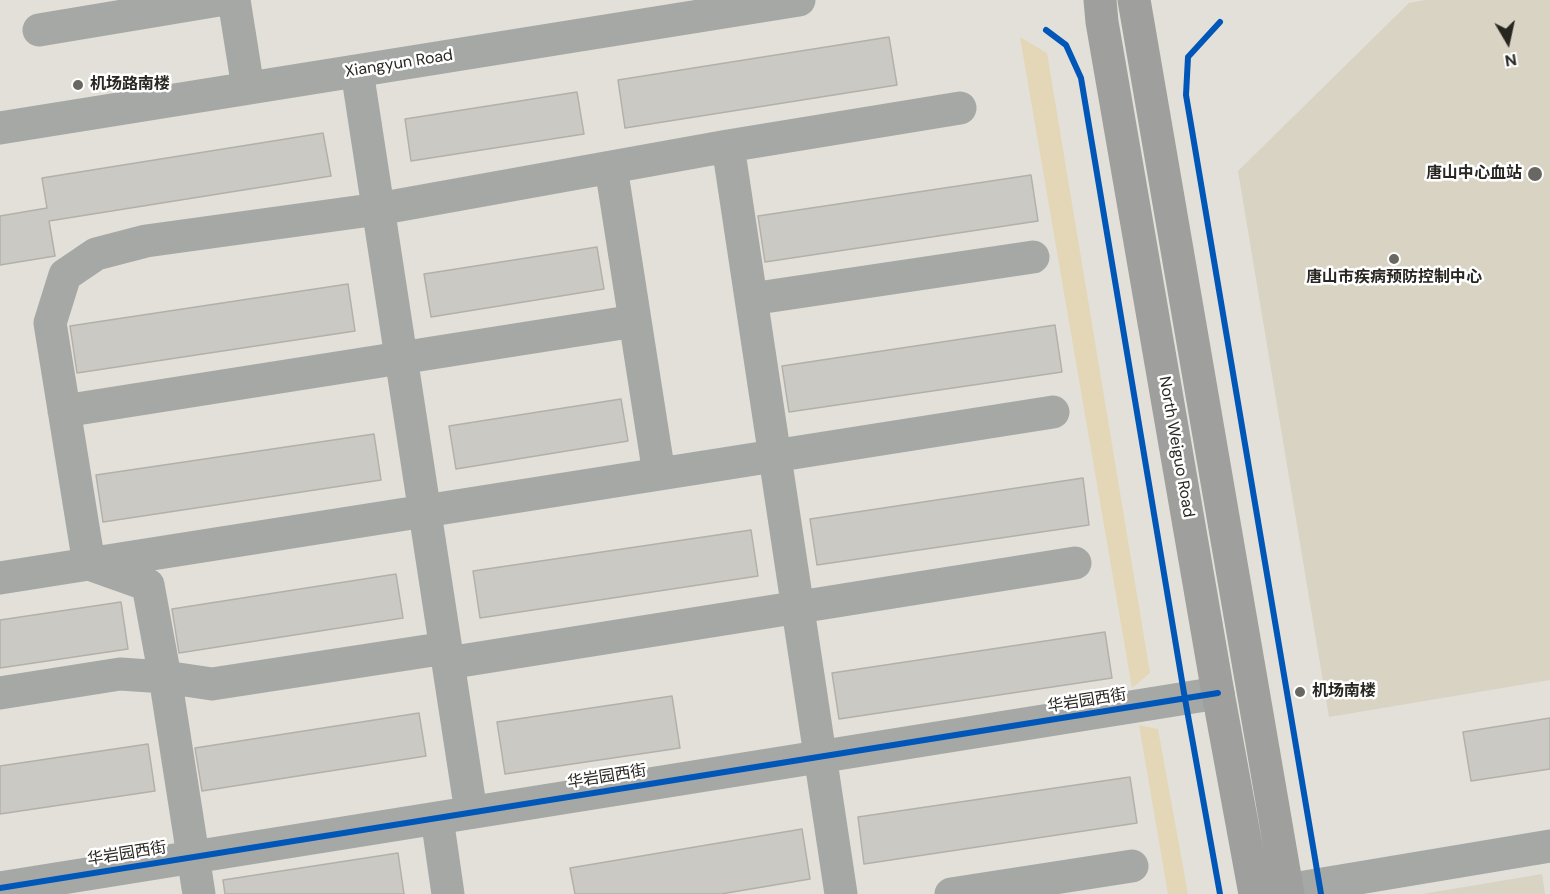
<!DOCTYPE html>
<html>
<head>
<meta charset="utf-8">
<style>
  body { margin:0 }
  #map { position:relative; width:1550px; height:894px; overflow:hidden; background:#e2e0d8; font-family:"DM Sans",sans-serif }
  canvas { display:block }
  .north { position:absolute; left:1478px; top:12px; width:60px; height:60px; -webkit-text-stroke:4px #fff; paint-order:stroke; rotate:171deg; font-size:16px; font-weight:700; line-height:24px; text-align:center; color:#282621 }
  .north::after { content:''; display:block; margin:auto; width:21px; height:27px; background:#282621; clip-path:polygon(50% 0,100% 100%,50% 72%,0 100%) }
</style>
</head>
<body>
<div id="map">
<canvas width="1550" height="894"></canvas>
<div class="north">N</div>
</div>
<script>
const ctx = document.querySelector('canvas').getContext('2d');
ctx.lineJoin = 'round';
function fillPath(path, color) { ctx.fillStyle = color; ctx.fill(path, 'evenodd'); }
const toPath = rows => new Path2D(rows.map(r => 'M' + r).join(''));
function strokePath(path, color, width, dash) { ctx.strokeStyle = color; ctx.lineWidth = width; ctx.lineCap = dash ? 'butt' : 'round'; ctx.setLineDash(dash || []); ctx.stroke(path); }
function write(font, color, halo, rows, align = 'center') {
  ctx.font = font + ' "DM Sans","Noto Sans SC",sans-serif'; ctx.lineWidth = 5; ctx.setLineDash([]); ctx.textBaseline = 'middle'; ctx.strokeStyle = halo; ctx.fillStyle = color; for (const [text, x, y, turn = 0] of rows) {
    ctx.save(); ctx.translate(x, y); ctx.rotate((+turn || 0) * Math.PI / 180); ctx.textAlign = isNaN(turn) ? turn : align; if (halo) ctx.strokeText(text, 0, 0); ctx.fillText(text, 0, 0); ctx.restore();
  }
}
fillPath(toPath([
  [1425,0,1550,0,1550,680,1329,717,1238,171,1409,3],
  [1542,874,1545,894,1422,894]
]), '#d9d3c4');
fillPath(toPath([
  [1020,37,1047,53,1150,673,1132,688],
  [1139,725,1158,729,1188,894,1168,894]
]), '#e3d7b8');
const building = toPath([
  [889,37,897,85,625,128,618,80,889,37],
  [577,92,584,134,411,161,405,119,577,92],
  [323,133,331,176,49,221,55,256,0,265,0,216,47,208,42,178,323,133],
  [1031,175,1038,221,765,262,758,216,1031,175],
  [597,247,604,289,431,317,424,274,597,247],
  [348,284,355,331,77,373,70,326,348,284],
  [1055,325,1062,372,789,412,782,366,1055,325],
  [621,399,628,441,456,469,449,426,621,399],
  [374,434,381,480,103,522,96,475,374,434],
  [1083,478,1089,525,817,565,810,519,1083,478],
  [751,530,758,576,480,618,473,571,751,530],
  [396,574,403,618,179,653,172,609,396,574],
  [121,602,128,649,0,668,0,620,121,602],
  [1105,632,1112,678,839,719,832,673,1105,632],
  [672,696,680,748,505,774,497,722,672,696],
  [419,713,426,756,202,791,195,748,419,713],
  [1550,718,1550,769,1471,781,1463,732,1550,718],
  [148,744,155,791,0,814,0,766,148,744],
  [1130,777,1137,823,864,864,858,817,1130,777],
  [802,829,810,879,721,894,575,894,570,868,802,829],
  [398,853,404,894,225,894,223,880,398,853]
]);
fillPath(building, '#cbc9c3');
strokePath(building, '#b2b0a9', 1.5);
strokePath(toPath([
  [234,0,248,88],
  [39,30,219,0],
  [357,71,471,812],
  [0,128,799,0],
  [611,167,659,474],
  [751,299,1033,257],
  [64,411,635,321],
  [0,578,1053,412],
  [448,663,1075,563],
  [0,693,120,674,165,677,148,585,89,564,50,323,65,275,96,254,146,241,378,209,728,146],
  [437,818,448,894],
  [0,888,1218,693],
  [1287,890,1550,846],
  [199,894,165,677,212,684,446,648],
  [841,894,728,146,960,108],
  [951,894,1132,866]
]), '#a6a8a6', 33);
strokePath(toPath([
  [1100,0,1102,22,1218,693,1255,894],
  [1134,0,1288,894]
]), '#9fa09d', 33);
strokePath(toPath([
  [1220,22,1188,57,1186,95,1321,894],
  [1046,30,1066,45,1081,78,1185,699,1220,894],
  [0,888,1218,693]
]), '#0057b8', 6);
for (const [x, y, r, color] of [
  [78,85,6,"#696761"],
  [1535,174,8,"#696761"],
  [1394,259,6,"#696761"],
  [1300,692,6,"#696761"]
]) { const dot = new Path2D(); dot.arc(x, y, r, 0, 2 * Math.PI); ctx.fillStyle = color; ctx.fill(dot); strokePath(dot, '#fff', 2); }
write('16px', '#282621', '#fff', [
  ["Xiangyun Road",399,64,-9],
  ["North Weiguo Road",1176,447,80],
  ["华岩园西街",1087,701,-9],
  ["华岩园西街",607,777,-9],
  ["华岩园西街",127,854,-9]
]);
write('bold 16px', '#282621', '#fff', [
  ["机场路南楼",90,85],
  ["唐山中心血站",1522,174,"right"],
  ["唐山市疾病预防控制中心",1394,278,"center"],
  ["机场南楼",1312,692]
], 'left');
</script>
</body>
</html>
